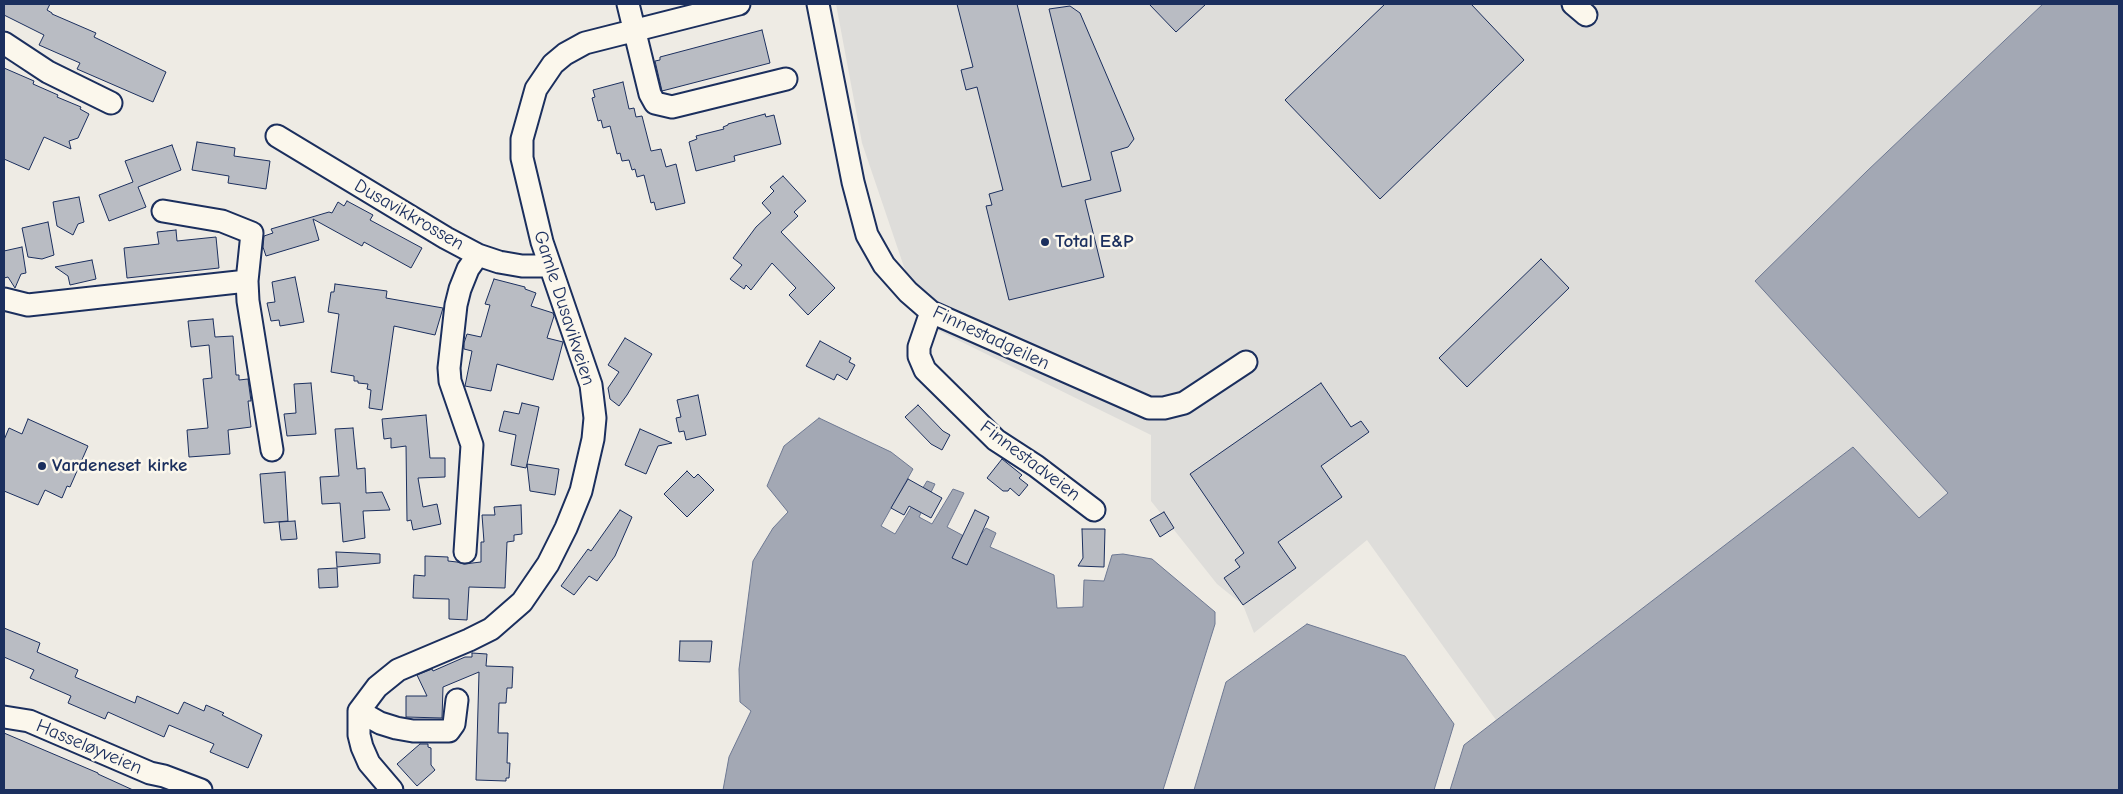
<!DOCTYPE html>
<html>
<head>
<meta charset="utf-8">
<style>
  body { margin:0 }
  #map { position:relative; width:2123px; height:794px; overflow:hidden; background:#eeebe4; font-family:"Comic Neue",sans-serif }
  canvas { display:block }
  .frame { position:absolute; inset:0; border:5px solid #1b2f5e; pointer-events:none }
</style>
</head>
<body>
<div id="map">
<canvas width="2123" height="794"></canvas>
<div class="frame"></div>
</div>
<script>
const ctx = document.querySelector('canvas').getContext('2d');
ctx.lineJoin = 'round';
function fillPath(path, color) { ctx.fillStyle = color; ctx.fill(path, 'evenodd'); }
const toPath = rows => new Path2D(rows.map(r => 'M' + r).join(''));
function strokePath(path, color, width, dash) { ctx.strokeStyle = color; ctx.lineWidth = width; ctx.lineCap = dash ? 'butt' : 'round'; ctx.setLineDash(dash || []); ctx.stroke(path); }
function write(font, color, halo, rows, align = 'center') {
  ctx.font = font + ' "Comic Neue",sans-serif'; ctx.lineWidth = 5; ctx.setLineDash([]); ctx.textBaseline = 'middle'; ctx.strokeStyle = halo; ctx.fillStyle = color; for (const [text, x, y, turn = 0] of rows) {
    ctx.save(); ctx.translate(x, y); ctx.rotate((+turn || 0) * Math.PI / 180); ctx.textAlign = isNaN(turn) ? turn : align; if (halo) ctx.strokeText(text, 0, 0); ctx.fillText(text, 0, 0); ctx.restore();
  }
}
fillPath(toPath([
  [836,4,2043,4,1867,171,1756,281,1948,493,1919,519,1853,448,1496,720,1367,540,1254,633,1243,605,1217,584,1151,501,1151,435,923,323,862,143]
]), '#deddda');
const water = toPath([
  [2043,4,2119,4,2119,790,1450,790,1464,745,1853,447,1919,518,1948,493,1755,281,1867,171,2043,4],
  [819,418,891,452,913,469,881,526,895,534,927,481,935,484,919,517,932,524,953,489,964,493,947,527,975,542,986,528,996,533,990,547,1054,575,1057,608,1083,607,1084,580,1104,581,1112,555,1123,554,1152,559,1215,612,1215,624,1163,790,723,790,729,757,751,711,740,702,739,669,753,561,773,528,788,512,767,486,784,446,819,418],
  [1307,624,1405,656,1454,724,1434,790,1194,790,1226,682,1307,624]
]);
fillPath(water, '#a3a8b4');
strokePath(water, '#6d7892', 1);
const building = toPath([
  [4,4,50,4,47,10,52,13,52,14,96,33,94,37,166,72,153,102,77,69,80,63,39,45,44,35,4,15,4,4],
  [957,4,1017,4,1062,187,1091,180,1049,9,1070,6,1080,13,1134,139,1128,147,1111,152,1121,191,1085,200,1104,277,1009,300,986,206,992,205,989,194,1003,190,977,87,966,90,961,70,973,67,957,4],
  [1149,4,1206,4,1176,32,1149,4],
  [1385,4,1471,4,1524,60,1380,199,1285,100,1385,4],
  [762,30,770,63,662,91,655,61,660,60,660,57,762,30],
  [4,68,34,81,33,84,58,95,57,97,81,107,80,109,89,114,78,138,69,141,71,149,44,137,29,170,4,159,4,68],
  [623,82,629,109,634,108,636,117,642,116,651,151,661,149,666,167,676,164,685,203,656,210,654,202,651,203,644,175,637,177,635,169,632,170,629,160,622,161,620,153,617,154,610,126,603,128,601,120,598,121,592,98,595,97,593,90,623,82],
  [765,114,766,117,774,115,781,144,734,156,735,161,696,171,689,142,697,139,696,136,724,129,723,127,728,125,728,124,765,114],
  [197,142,235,148,234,156,270,161,266,189,228,183,229,176,192,170,197,142],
  [172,145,181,170,138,187,146,207,109,221,99,195,133,182,125,161,172,145],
  [783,176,806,201,794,212,798,216,781,232,835,288,808,315,789,295,796,288,772,263,751,290,746,285,744,289,730,279,742,265,733,258,756,227,771,213,762,203,774,191,770,187,783,176],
  [79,197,84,222,78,224,73,235,57,226,53,202,79,197],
  [347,201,373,215,370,220,422,248,411,268,364,242,362,246,313,219,319,240,266,256,263,247,264,236,273,233,271,229,329,212,332,213,338,202,344,206,347,201],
  [48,222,54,255,42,259,28,257,22,228,48,222],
  [176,230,177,241,216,237,219,268,127,278,124,248,159,244,157,232,176,230],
  [22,247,26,273,21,274,15,288,8,277,4,278,4,251,22,247],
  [1541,259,1569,288,1467,387,1439,358,1541,259],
  [92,260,96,279,70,285,68,276,55,267,92,260],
  [295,277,304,322,280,326,279,320,271,321,267,303,275,302,272,282,295,277],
  [494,279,525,287,525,289,536,293,531,306,553,313,554,316,547,338,563,342,553,380,497,364,491,391,465,386,472,351,464,349,464,343,467,334,481,337,490,305,485,304,494,279],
  [335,284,387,291,386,298,443,308,435,335,394,326,382,410,369,408,371,390,367,389,368,384,358,383,358,381,354,381,354,376,331,372,339,314,328,312,331,292,334,292,335,284],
  [213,319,215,337,233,336,236,375,239,375,239,380,248,379,251,401,248,401,251,427,228,430,230,454,189,457,187,430,208,428,203,379,212,378,209,345,191,347,188,321,213,319],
  [625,338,652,354,627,395,619,406,610,399,608,388,619,372,608,365,625,338],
  [820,341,851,358,849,362,855,365,847,380,837,374,834,380,806,366,820,341],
  [311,383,316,434,287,436,284,414,296,413,294,384,311,383],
  [1321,383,1351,427,1361,421,1369,432,1321,466,1342,497,1278,542,1296,568,1243,605,1224,578,1240,567,1235,560,1244,553,1190,474,1321,383],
  [698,395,706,435,686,440,684,431,679,432,676,418,681,417,677,400,698,395],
  [522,403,539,407,527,464,559,469,555,495,530,491,527,464,526,468,511,465,516,435,499,431,504,411,519,414,522,403],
  [918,405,943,431,950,435,942,450,931,444,905,417,918,405],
  [426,415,430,458,445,458,445,477,418,478,423,507,437,504,441,524,413,530,411,520,407,521,406,446,391,448,391,438,384,439,382,419,426,415],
  [28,419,88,446,70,487,67,486,62,498,45,490,38,505,4,491,4,440,9,428,22,434,28,419],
  [353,428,357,469,365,468,366,493,382,492,390,510,363,511,365,538,343,542,340,503,322,504,320,477,339,476,335,429,353,428],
  [640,429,672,443,658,446,646,474,625,465,640,429],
  [1002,459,1022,475,1019,478,1028,485,1019,496,1010,488,1008,491,1003,491,987,478,1002,459],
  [687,471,694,478,698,474,714,490,687,517,664,494,687,471],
  [285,472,288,521,264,523,260,474,285,472],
  [908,479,942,498,931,518,909,506,904,515,891,508,908,479],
  [521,505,522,534,514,535,514,541,507,542,505,588,469,587,467,620,449,619,449,599,413,598,414,575,425,576,425,556,448,557,448,561,457,562,464,564,481,562,481,542,484,542,482,515,495,515,494,507,521,505],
  [620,510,632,517,615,556,597,581,589,576,574,595,561,586,588,549,591,551,620,510],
  [975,510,989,517,967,565,952,558,975,510],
  [1164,512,1174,528,1160,537,1150,520,1164,512],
  [295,521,297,539,281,540,279,522,295,521],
  [1082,529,1105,529,1104,567,1078,566,1083,558,1082,529],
  [336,552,380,554,380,563,337,567,336,552],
  [337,568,338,587,319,588,318,569,337,568],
  [4,628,40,643,37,652,78,670,75,677,135,703,137,696,178,714,184,702,204,711,206,705,224,713,222,715,262,735,248,768,210,752,214,744,169,725,164,737,108,712,105,719,68,703,71,696,30,678,34,670,4,657,4,628],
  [680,641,712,641,710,662,679,661,680,641],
  [472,653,487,654,486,666,513,667,512,688,507,688,506,703,499,703,498,733,508,733,507,763,510,763,509,778,506,778,506,781,476,780,479,672,443,687,442,718,406,717,406,696,427,696,417,675,432,669,433,671,465,657,472,657,472,653],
  [4,733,98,773,98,774,133,790,4,790,4,733],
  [420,744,428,744,428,747,431,748,431,765,435,770,417,786,397,764,420,744]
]);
fillPath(building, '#b9bcc3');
strokePath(building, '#1b2f5e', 1);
const street = toPath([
  [628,4,650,94,655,103,672,107,786,79],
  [818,4,853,182,867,235,884,265,908,292,931,312,1149,408,1164,408,1184,403,1246,362],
  [1573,4,1586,15],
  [4,43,48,72,111,103],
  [277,136,446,238,478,255,499,262,522,266,550,266],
  [163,211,222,221,252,233,247,281,248,301,272,450],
  [4,299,28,305,247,281],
  [931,312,919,347,919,356,925,370,996,440,1036,466,1094,510],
  [465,552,472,445,450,381,449,368,456,305,460,289,468,269,478,255],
  [359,711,380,723,396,728,413,731,449,731,454,724,457,700],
  [4,717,29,721,150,773,164,776,201,790],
  [392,790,369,763,362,747,359,735,359,711,377,687,398,670,469,640,491,629,522,602,548,564,566,528,581,491,593,439,595,418,591,385,542,242,522,158,522,139,536,89,553,64,565,54,585,43,739,4]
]);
strokePath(street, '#1b2f5e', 25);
strokePath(street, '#fbf7ec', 21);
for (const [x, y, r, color] of [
  [1045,242,5,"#1b2f5e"],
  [42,466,5,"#1b2f5e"]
]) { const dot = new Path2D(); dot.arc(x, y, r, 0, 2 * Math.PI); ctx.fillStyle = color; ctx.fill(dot); strokePath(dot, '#fbf7ec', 2); }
write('19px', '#1b2f5e', '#fbf7ec', [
  ["Dusavikkrossen",409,215,30],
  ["Gamle Dusavikveien",564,308,72],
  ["Finnestadgeilen",991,338,25],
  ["Finnestadveien",1030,461,37],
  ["Hasseløyveien",89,747,23]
]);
write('bold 19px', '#1b2f5e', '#fbf7ec', [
  ["Total E&P",1055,242],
  ["Vardeneset kirke",52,466]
], 'left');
</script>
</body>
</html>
